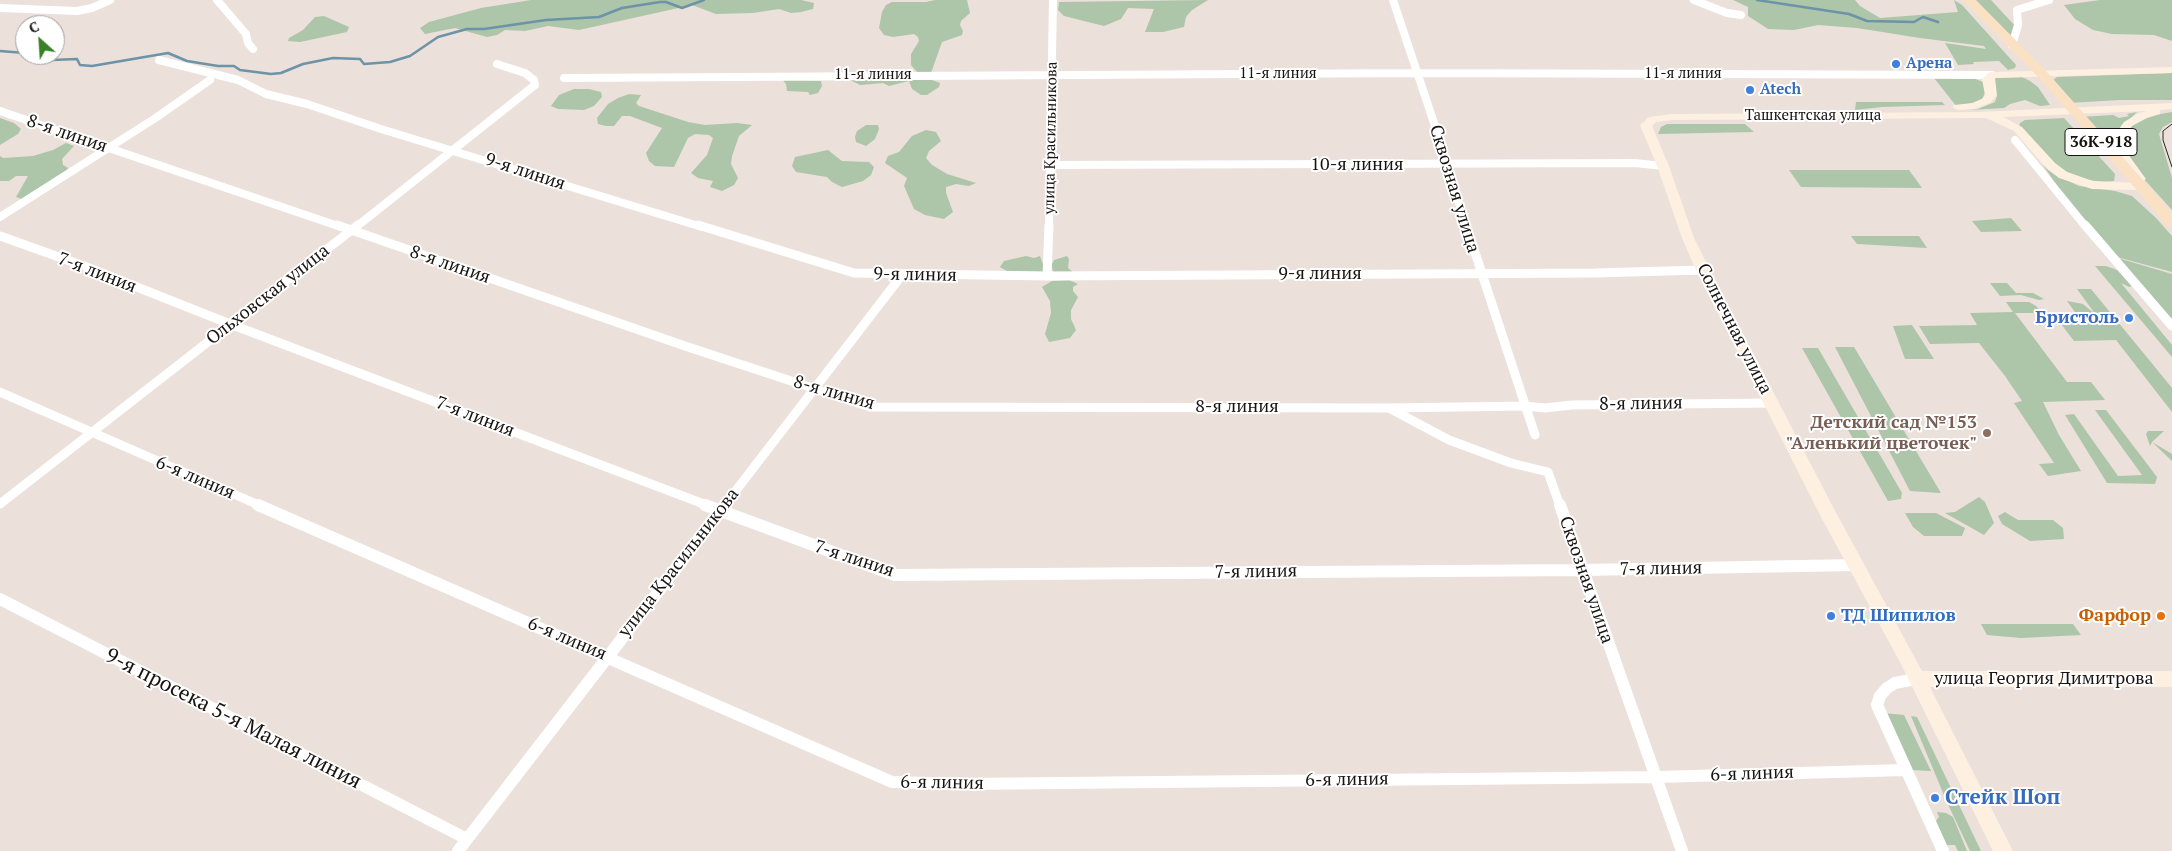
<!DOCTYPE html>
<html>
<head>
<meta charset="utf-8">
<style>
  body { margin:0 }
  #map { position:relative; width:2172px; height:851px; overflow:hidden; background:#ebe0da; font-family:"PT Serif",serif }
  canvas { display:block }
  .north { position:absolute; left:15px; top:15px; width:50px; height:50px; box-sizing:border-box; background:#fff; border:1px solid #a2a1a0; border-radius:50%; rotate:334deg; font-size:14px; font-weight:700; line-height:20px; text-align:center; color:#171311 }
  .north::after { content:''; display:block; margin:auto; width:18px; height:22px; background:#388127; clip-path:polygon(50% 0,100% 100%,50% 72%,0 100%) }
</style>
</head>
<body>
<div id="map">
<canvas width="2172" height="851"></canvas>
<div class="north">С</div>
</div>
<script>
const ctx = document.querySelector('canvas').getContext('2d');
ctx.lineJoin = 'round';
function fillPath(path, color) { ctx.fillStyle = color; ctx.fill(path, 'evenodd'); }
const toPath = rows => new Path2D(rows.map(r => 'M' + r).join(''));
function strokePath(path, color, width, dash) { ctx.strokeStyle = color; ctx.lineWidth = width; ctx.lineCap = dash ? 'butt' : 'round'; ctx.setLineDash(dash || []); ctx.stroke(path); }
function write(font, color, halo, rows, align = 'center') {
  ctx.font = font + ' "PT Serif",serif'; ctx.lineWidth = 4; ctx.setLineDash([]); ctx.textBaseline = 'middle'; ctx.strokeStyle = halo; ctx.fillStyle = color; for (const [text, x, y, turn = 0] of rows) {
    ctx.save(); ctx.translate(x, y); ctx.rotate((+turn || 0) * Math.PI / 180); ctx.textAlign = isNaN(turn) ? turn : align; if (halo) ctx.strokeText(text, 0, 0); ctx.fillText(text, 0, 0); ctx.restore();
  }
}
fillPath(toPath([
  [531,0,801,0,814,3,813,9,801,12,791,13,779,9,753,13,716,14,692,5,579,30,548,26,525,31,505,30,497,35,487,37,455,28,425,34,420,28,429,22,481,8],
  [935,0,967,0,970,13,961,21,960,25,963,31,962,35,942,42,931,73,918,73,911,65,911,54,919,41,918,37,914,34,893,37,884,35,879,28,882,12,886,5,892,2,926,2],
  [1208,0,1192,10,1186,17,1184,27,1163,32,1145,32,1154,9,1128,8,1121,19,1104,26,1064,16,1058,10,1059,2],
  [1733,0,1855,0,1860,6,1880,18,1958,12,1954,0,1962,5,2016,65,2015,68,2008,70,1999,61,1973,62,1974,64,1958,65,1945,43,1986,49,1984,46,1920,38,1857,28,1818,25,1794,30,1768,29,1748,16,1748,7],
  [1975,0,1991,0,2017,28,2011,41],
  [2100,0,2172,0,2172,41,2154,35,2112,34,2093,30,2075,19,2064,5],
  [324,16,349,27,347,32,300,42,288,41,289,38,303,30,315,17],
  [2172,73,2172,100,2120,100,2068,103,2052,81,2057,77],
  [2022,77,2030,81,2038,87,2050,105,2040,106,2025,100,2010,104,2004,108,1969,110,1978,109,1995,102,1997,96,1992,80,1996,78],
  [1934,78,1973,78,1983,82,1986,89,1983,98,1973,104,1957,107],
  [902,79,932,80,940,83,939,87,927,95,921,95,912,89,909,81,889,86,883,83,860,85,850,80],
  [783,80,821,81,822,86,818,93,810,95,808,92,787,91,786,84],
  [574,89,589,89,601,92,602,97,594,106,584,110,558,109,551,106,559,95],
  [629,94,641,95,636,103,639,106,688,122,705,125,737,123,752,125,739,136,732,156,731,164,738,178,734,185,722,191,710,187,713,181,698,178,691,173,707,155,713,138,709,135,695,134,688,138,674,167,655,166,649,161,646,153,662,128,630,116,622,116,614,126,606,126,598,124,597,118,608,104,618,98],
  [1856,102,1942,102,1945,105,1882,107,1855,110],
  [2137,112,2121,127,2121,158,2080,117,2113,115,2119,118,2129,116,2127,114],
  [2172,112,2172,122,2163,127,2159,134,2172,178,2172,210,2124,157,2124,128,2149,116],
  [0,118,14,123,21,129,18,134,0,145],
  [2064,118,2115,174,2114,181,2102,182,2082,179,2065,171,2049,159,2019,127,2020,123,2025,120],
  [1667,124,1745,124,1754,132,1658,134,1661,127],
  [866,125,878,125,879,129,875,139,866,146,856,142,855,137,857,131],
  [926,130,936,132,941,141,929,151,926,158,932,165,947,174,976,183,969,186,956,184,946,187,946,193,953,212,944,219,925,215,914,209,904,186,907,178,885,163,888,156,899,152,912,136],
  [66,143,74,146,62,159,63,165,68,168,65,175,24,200,16,197,28,176,16,176,9,181,0,181,0,156,3,158,33,156,53,150],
  [828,150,842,161,869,162,874,167,871,175,863,181,842,187,832,182,827,177,796,172,792,166,795,157],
  [2043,165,2058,176,2079,186,2115,191,2132,196,2156,218,2172,236,2172,272,2117,257,2067,200],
  [1789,170,1909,170,1922,188,1801,187],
  [2011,218,2022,231,1981,232,1972,221],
  [1851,236,1919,236,1927,248,1857,244],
  [1026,256,1034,258,1040,256,1045,270,1040,276,1010,273,1000,267,1004,261],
  [1067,256,1069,259,1068,268,1074,273,1055,275,1051,266,1054,260],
  [2118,258,2172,274,2172,324],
  [2095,266,2106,266,2117,270,2132,286,2129,287,2121,283,2172,345,2172,357],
  [1069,280,1078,284,1073,287,1073,291,1078,297,1071,310,1071,319,1076,330,1070,338,1049,342,1045,334,1051,313,1050,301,1042,287,1052,281],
  [1990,283,2007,283,2016,293,2033,293,2044,299,2039,300,2021,295,2000,296],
  [2077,289,2091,289,2172,388,2172,412,2116,340,2074,341,2058,320,2080,319,2067,301,2083,304,2096,315],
  [2006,302,2029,302,2036,306,2042,313,2015,313,2067,382,2091,382,2105,400,2043,402,2059,435,2081,471,2048,476,2039,464,2054,463,2014,403,2022,401,2005,376,1979,343,1930,344,1919,326,1977,325,1970,313,2013,312],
  [1912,325,1934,359,1905,359,1893,326],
  [1835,347,1854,347,1941,493,1910,491],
  [1802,348,1818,348,1902,493,1901,499,1888,501],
  [2095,410,2106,410,2157,477,2155,484,2107,483,2065,415,2074,414,2118,476,2142,475],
  [2148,431,2164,431,2152,442,2172,454,2172,461,2152,442,2150,446,2146,434],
  [1979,497,1985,502,1994,523,1984,535,1945,513,1955,512],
  [2005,512,2018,520,2053,520,2063,528,2064,539,2030,541,2002,524,1998,516],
  [1905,513,1936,513,1965,528,1962,536,1924,536,1913,527],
  [1981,624,2073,624,2081,635,2021,638,1987,635],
  [1883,713,1904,715,1931,771,1910,770],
  [1911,716,1917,717,1981,851,1970,851,1946,800],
  [1937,812,1946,813,1953,817,1967,851,1958,851,1955,845,1946,845,1935,822,1939,817]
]), '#adc5a9');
strokePath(toPath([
  [1757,0,1849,14,1867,21,1914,22,1923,17,1938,22],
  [0,51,25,53],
  [41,55,42,58,52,60,77,59,80,65,92,66,168,53,187,61,218,66,234,66,240,70,271,74,281,73,303,64,333,58,360,59,364,64,390,62,410,56,438,37,467,29,484,29,546,20,599,17,622,8,660,2,666,2,682,8,704,0]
]), '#6c93a7', 2.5);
strokePath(toPath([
  [217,0,246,34,248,43,253,49],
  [1393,0,1448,165,1466,227],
  [1694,0,1727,13,1741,15],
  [0,8,77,11,92,8,110,0],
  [2012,45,2018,25,2017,10,2049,0],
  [159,60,238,80,266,94,307,104,381,129,702,227],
  [564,78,1416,73,1992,75],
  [0,111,341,227],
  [2015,140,2086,227],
  [1051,165,1635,163,1663,166],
  [0,217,154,119,210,80],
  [356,227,535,85,534,80,525,73,497,64],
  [1049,227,1053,0]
]), '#fff', 8);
strokePath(toPath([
  [337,225,685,346,870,407,1388,408,1525,406,1545,408,1572,405,1772,403],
  [698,225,854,273,1047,276,1595,273,1703,270],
  [1466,225,1535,435],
  [2085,225,2172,326],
  [0,236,84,266,230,324,709,506],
  [1047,276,1049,225],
  [0,392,261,506],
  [1389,408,1449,440,1511,463,1548,472,1560,506],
  [0,504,358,225],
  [724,506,902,275]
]), '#fff', 9);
strokePath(toPath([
  [258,505,892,782,961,784,1657,777,1905,770],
  [705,505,895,575,1582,570,1855,565],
  [1560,505,1682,851],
  [0,599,467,839],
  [1916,679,1895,683,1887,688,1880,696,1877,705,1943,851],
  [458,851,725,505]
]), '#fff', 12);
fillPath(toPath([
  [2172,67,2172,73,1995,78,1997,95,1990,103,1974,109,1958,110,1952,107,1954,105,1972,103,1982,99,1985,95,1982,79,1988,73,1992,72,2172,67],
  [2172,103,2172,109,2160,110,2160,114,2147,118,2132,126,2128,133,2126,141,2130,157,2146,179,2140,183,2136,182,2118,157,2114,141,2116,133,2124,122,2139,113,2147,111,2003,117,2022,127,2055,163,2067,172,2093,181,2138,183,2140,186,2138,189,2134,190,2092,189,2059,178,2047,169,2014,131,1986,118,1672,120,1656,122,1652,126,1669,166,1694,238,1710,270,1833,507,1922,671,2172,671,2172,687,1930,687,2013,851,1993,851,1901,664,1821,517,1696,270,1682,238,1657,166,1640,125,1649,117,1672,114,1978,112,2172,103]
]), '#fdf0e1');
fillPath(toPath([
  [1963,0,1976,0,2046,71,2166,206,2172,214,2172,227,2166,226,2156,212,2038,77,1963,0]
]), '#fae1c4');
strokePath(toPath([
  [2172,124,2163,131,2163,140,2172,167]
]), '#2f2b28', 1);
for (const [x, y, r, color] of [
  [1896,64,5,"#3f7fe0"],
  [1750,90,5,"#3f7fe0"],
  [2129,318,5,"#3f7fe0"],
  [1987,433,5,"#8d6e63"],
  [1831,616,5,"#3f7fe0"],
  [2161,616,5,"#e8710a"],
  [1935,798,5,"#3f7fe0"]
]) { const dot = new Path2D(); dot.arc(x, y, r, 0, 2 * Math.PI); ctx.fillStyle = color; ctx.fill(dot); strokePath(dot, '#fff', 2); }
write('bold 15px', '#366cbe', '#fff', [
  ["Арена",1906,64],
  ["Atech",1760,90]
], 'left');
write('15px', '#171311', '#fff', [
  ["11-я линия",1278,74],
  ["11-я линия",1683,74],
  ["11-я линия",873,75],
  ["Ташкентская улица",1813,116],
  ["улица Красильникова",1051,138,-89]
]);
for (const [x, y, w] of [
  [2101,142,72]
]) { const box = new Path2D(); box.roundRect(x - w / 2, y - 13.5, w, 27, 4); ctx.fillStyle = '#fff'; ctx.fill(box); strokePath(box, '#171311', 1); }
write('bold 16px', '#171311', null, [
  ["36К-918",2101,142]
]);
write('18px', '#171311', '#fff', [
  ["8-я линия",67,134,19],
  ["10-я линия",1357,165],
  ["9-я линия",525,172,18],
  ["Сквозная улица",1454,189,73],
  ["8-я линия",450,265,19],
  ["7-я линия",97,273,21],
  ["9-я линия",1320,274],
  ["9-я линия",915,275,1],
  ["Ольховская улица",268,295,-38],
  ["Солнечная улица",1734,329,63],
  ["8-я линия",834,393,16],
  ["8-я линия",1641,404,-1],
  ["8-я линия",1237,407],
  ["7-я линия",475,417,21],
  ["6-я линия",195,478,23],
  ["7-я линия",854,559,18],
  ["улица Красильникова",679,563,-52],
  ["7-я линия",1661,569,-1],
  ["7-я линия",1256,572,-1],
  ["Сквозная улица",1586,580,71],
  ["6-я линия",567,639,23],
  ["улица Георгия Димитрова",2044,679],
  ["6-я линия",1752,774,-2],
  ["6-я линия",1347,780,-1],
  ["6-я линия",942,783,1]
]);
write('bold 18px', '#366cbe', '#fff', [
  ["Бристоль",2119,318],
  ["ТД Шипилов",1841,616,"left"]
], 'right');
write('bold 18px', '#785e54', '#fff', [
  ["Детский сад №153",1977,423],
  ["\"Аленький цветочек\"",1977,444]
], 'right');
write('bold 18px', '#c56008', '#fff', [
  ["Фарфор",2151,616]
], 'right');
write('21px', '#171311', '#fff', [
  ["9-я просека 5-я Малая линия",233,719,27]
]);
write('bold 21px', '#366cbe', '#fff', [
  ["Стейк Шоп",1945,798]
], 'left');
</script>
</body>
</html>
